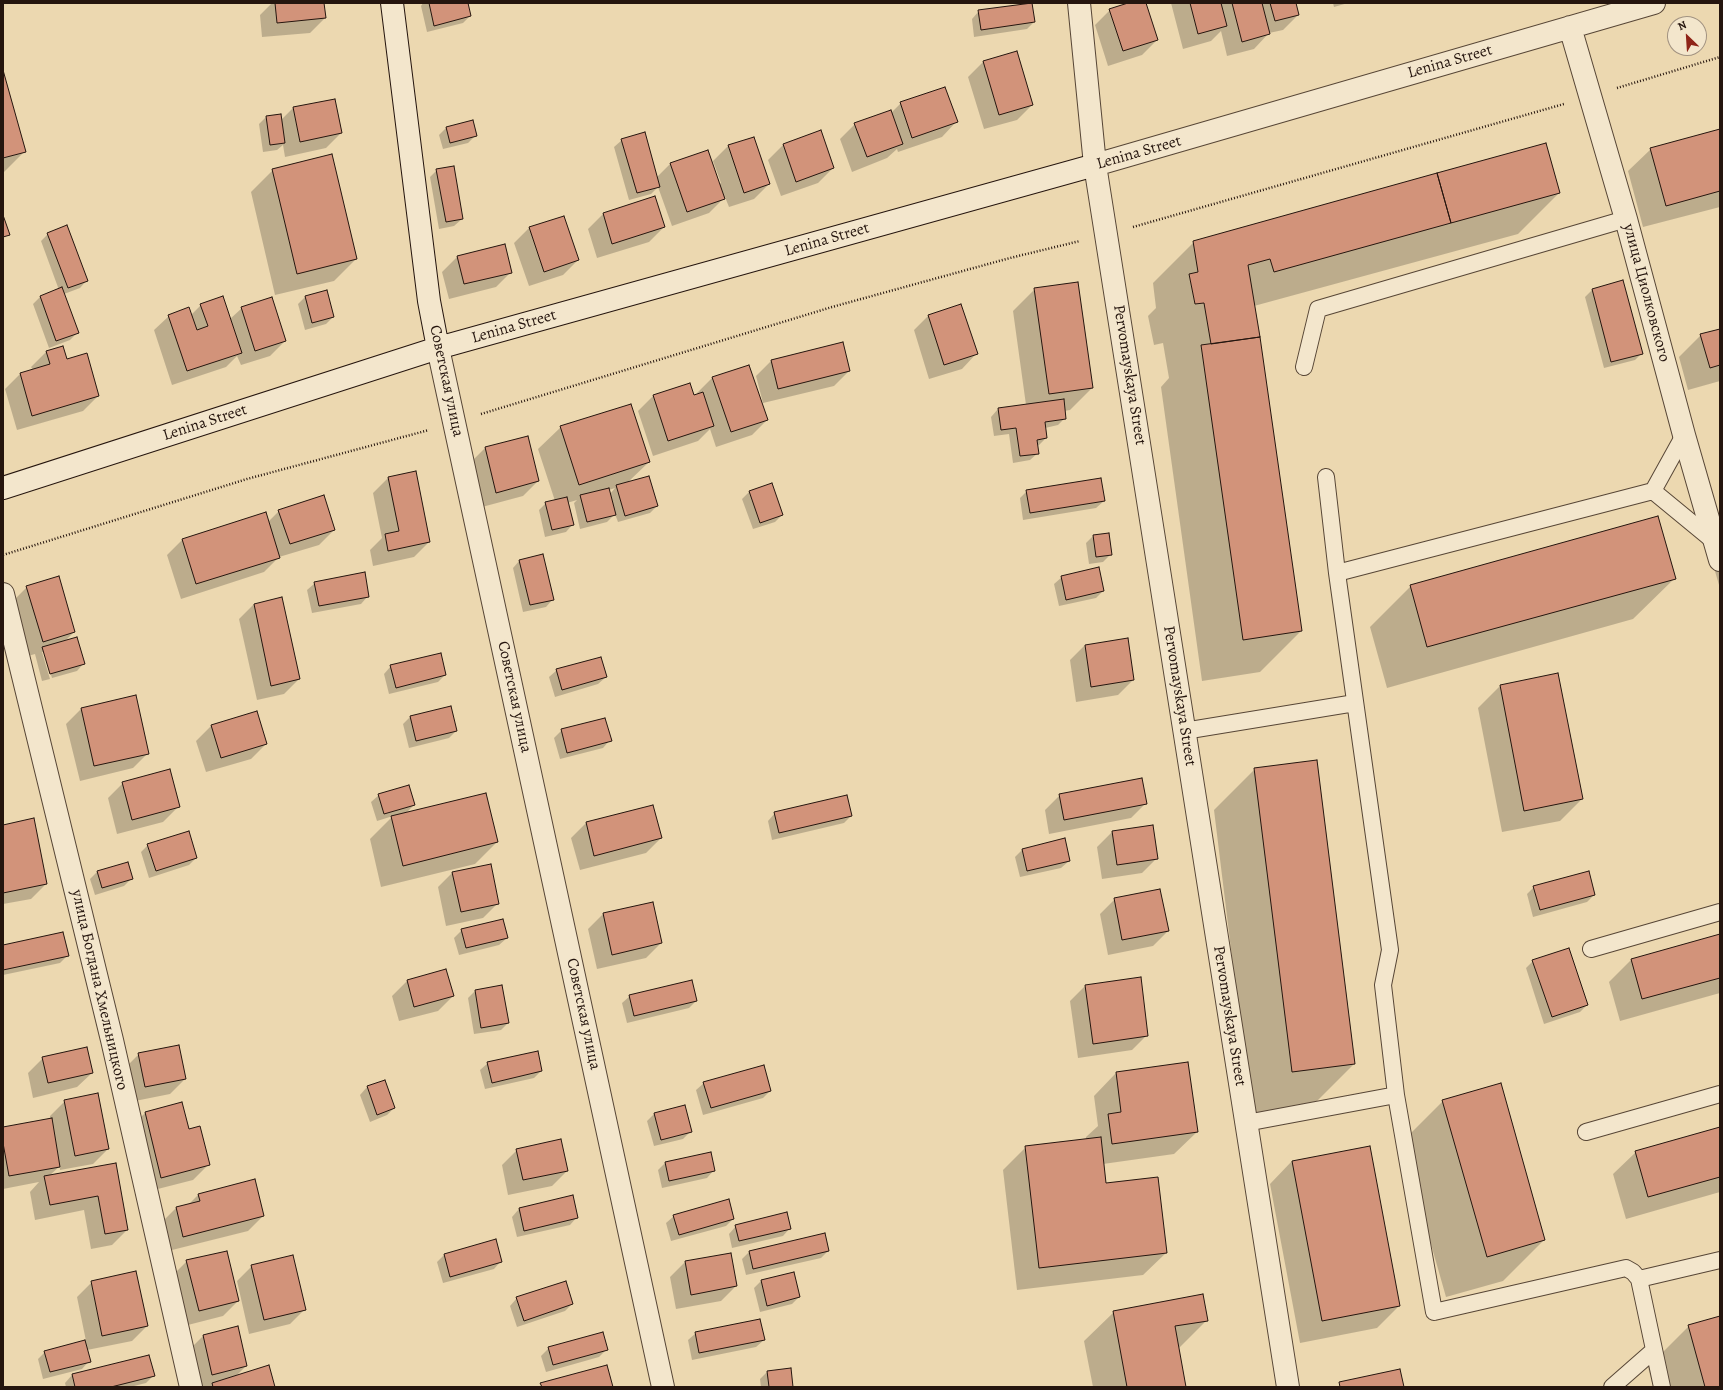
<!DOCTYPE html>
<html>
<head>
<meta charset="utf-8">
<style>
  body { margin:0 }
  #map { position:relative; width:1723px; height:1390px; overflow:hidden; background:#ecd8b0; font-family:Alegreya,serif }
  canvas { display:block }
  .frame { position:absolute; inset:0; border:4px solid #25150e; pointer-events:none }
  .north { position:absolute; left:1667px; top:16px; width:40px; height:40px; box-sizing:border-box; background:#f3e6cc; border:1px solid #a19280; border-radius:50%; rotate:335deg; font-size:11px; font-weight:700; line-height:16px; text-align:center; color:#25150e }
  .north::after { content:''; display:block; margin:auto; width:14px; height:18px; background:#8f2418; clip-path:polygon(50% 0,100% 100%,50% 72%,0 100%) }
</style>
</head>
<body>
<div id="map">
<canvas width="1723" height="1390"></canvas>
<div class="frame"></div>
<div class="north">N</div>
</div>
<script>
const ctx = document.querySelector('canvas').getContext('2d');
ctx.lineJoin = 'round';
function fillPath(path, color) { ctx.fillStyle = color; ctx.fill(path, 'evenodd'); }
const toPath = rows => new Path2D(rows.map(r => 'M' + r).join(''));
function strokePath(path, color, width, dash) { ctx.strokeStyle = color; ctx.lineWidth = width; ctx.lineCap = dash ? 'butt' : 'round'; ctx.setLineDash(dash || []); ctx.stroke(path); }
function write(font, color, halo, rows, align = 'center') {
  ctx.font = font + ' Alegreya,serif'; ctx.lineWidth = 4; ctx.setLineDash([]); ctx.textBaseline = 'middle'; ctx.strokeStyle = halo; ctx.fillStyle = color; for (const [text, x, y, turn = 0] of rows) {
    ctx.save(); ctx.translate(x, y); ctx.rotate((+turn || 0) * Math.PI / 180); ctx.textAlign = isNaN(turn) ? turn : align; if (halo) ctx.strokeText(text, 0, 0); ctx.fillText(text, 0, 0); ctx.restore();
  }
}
fillPath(toPath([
  [272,3,323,3,325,18,310,33,262,37,260,15],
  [423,3,467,3,470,16,463,23,427,32,421,6],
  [1131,3,1145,3,1157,40,1142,55,1108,66,1095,25,1110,10],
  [1171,3,1295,3,1298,15,1283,30,1269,33,1254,49,1227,56,1221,31,1211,41,1183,49],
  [1333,3,1348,3,1334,7],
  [979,11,1034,22,1027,29,974,37,972,19],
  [983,62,1032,105,1017,120,984,129,968,77],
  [3,74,25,151,3,173],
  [334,100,341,133,326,148,285,157,283,145,277,150,263,152,259,124,266,117,281,120,293,108],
  [901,103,956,122,942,137,898,152,897,149,887,158,852,172,840,139,855,124,891,113],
  [447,127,475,136,468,143,443,149,439,135],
  [1720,130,1720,207,1643,227,1628,171,1651,149],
  [820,131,833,168,818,183,781,196,768,160,783,145],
  [753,138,769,184,754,199,729,207,725,197,709,213,672,226,658,187,651,194,629,200,614,147,622,140,656,178,670,164,719,184,721,183,713,161,728,146],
  [273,170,356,259,334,281,275,295,251,192],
  [437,170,462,219,454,226,439,229,430,177],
  [1559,193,1518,234,1254,306,1301,631,1260,672,1202,681,1161,387,1169,378,1163,343,1154,345,1148,316,1156,308,1153,283,1194,242],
  [603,214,664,227,649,242,597,258,588,229],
  [563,217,578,260,563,275,529,286,514,243,529,228],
  [48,234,87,280,80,288,64,294,77,333,70,340,49,348,33,304,40,297,59,290,41,241],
  [504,245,511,272,496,287,449,299,442,272,457,257],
  [1622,281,1642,353,1635,360,1604,368,1585,297,1592,290],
  [1035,289,1092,388,1070,410,1064,411,1065,418,1058,425,1045,428,1046,438,1039,445,1037,446,1038,453,1030,460,1013,463,1009,434,994,436,991,417,998,409,1026,405,1013,311],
  [305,297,333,317,326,324,305,330,298,304],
  [201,305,230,319,242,308,285,341,270,356,241,365,237,356,226,367,172,385,154,330,169,316,191,315],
  [929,315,976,354,962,369,929,379,914,330],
  [1720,330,1720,381,1688,390,1679,357,1701,335],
  [842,343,849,371,834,386,763,403,756,376,771,361],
  [46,352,67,361,98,396,83,411,17,430,5,389,20,374,33,370,31,367],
  [712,378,767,420,752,435,716,447,710,429,698,441,653,456,638,411,653,396,698,395,697,393],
  [561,427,649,462,627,483,657,506,650,513,618,522,615,514,607,522,580,529,574,503,577,500,567,503,573,524,566,532,545,537,539,510,546,503,555,501,538,449],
  [615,488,610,494,609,490],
  [485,448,538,481,523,496,482,507,470,463],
  [415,473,429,542,414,557,373,566,370,550,382,538,373,493,388,478],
  [771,484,782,515,775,522,753,529,742,499,749,492],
  [1027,491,1104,501,1096,508,1023,520,1020,498],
  [279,511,334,530,319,545,279,557,264,572,181,599,167,555,182,540,265,513,268,522],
  [1720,514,1720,585,1719,585,1703,530],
  [1093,536,1111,554,1103,562,1089,564,1086,543],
  [520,560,553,599,546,607,523,612,513,568],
  [1062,577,1103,591,1096,598,1059,606,1054,584],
  [1675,578,1633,619,1387,688,1370,627,1411,586],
  [315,583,368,596,361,604,312,613,307,590],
  [27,587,74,632,65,641,84,663,77,671,52,678,44,652,42,652,50,679,42,681,35,654,28,656,12,602],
  [254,604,299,679,284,694,257,700,239,619],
  [1085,645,1133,680,1118,695,1076,702,1070,660],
  [391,666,445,675,438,682,389,694,384,674],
  [557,670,606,677,598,684,555,697,549,677],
  [1500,686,1582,799,1560,821,1502,832,1478,708],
  [81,709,148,753,133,768,80,781,66,724],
  [256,712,266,744,251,759,206,772,196,741,211,726],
  [410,717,456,731,449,738,409,748,403,724],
  [562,730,610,740,603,748,560,759,554,738],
  [1255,769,1354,1064,1313,1105,1251,1113,1214,810],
  [123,783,178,807,163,822,117,834,108,798],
  [379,795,414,805,405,814,497,842,475,864,381,887,370,839,393,816,377,821,371,802],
  [1060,795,1146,803,1131,818,1049,834,1045,810],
  [652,806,661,838,646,853,580,870,571,838,586,823],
  [775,813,851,816,844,823,772,840,768,821],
  [3,826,46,884,31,899,3,904],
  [1112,832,1157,858,1142,873,1102,879,1097,847],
  [148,845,196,858,189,865,149,878,141,852],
  [1023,849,1069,861,1061,868,1020,877,1015,857],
  [98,871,131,879,124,886,95,895,90,879],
  [453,872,498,903,483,918,446,926,438,887],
  [1534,887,1594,895,1587,902,1533,917,1527,894],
  [1115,899,1168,931,1153,946,1108,955,1100,914],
  [652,903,661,943,646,958,597,969,588,929,603,914],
  [462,930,507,938,499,945,459,955,454,938],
  [1720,935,1720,993,1620,1021,1609,982,1631,960],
  [3,946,68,955,60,963,3,975],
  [1533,961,1587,1005,1580,1012,1544,1024,1526,968],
  [407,981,453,996,438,1011,399,1021,392,996],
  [1085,986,1147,1035,1132,1050,1078,1058,1070,1001],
  [475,991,508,1023,501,1030,474,1034,468,998],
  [630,996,696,1001,689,1008,627,1023,622,1003],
  [139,1054,185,1079,170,1094,130,1102,124,1069],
  [43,1058,92,1073,77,1087,33,1098,28,1073],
  [488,1063,541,1071,534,1078,485,1089,480,1070],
  [1116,1073,1197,1132,1174,1154,1103,1164,1105,1184,1166,1253,1143,1275,1017,1290,1003,1170,1026,1147,1086,1140,1086,1137,1098,1126,1094,1096],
  [385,1081,394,1108,387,1115,370,1122,360,1095,367,1087],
  [704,1083,770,1091,763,1098,703,1115,696,1090],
  [65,1101,108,1149,93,1164,60,1170,60,1166,49,1176,115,1164,127,1230,112,1245,91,1249,84,1210,35,1220,30,1192,39,1182,3,1189,3,1128,50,1119,50,1116],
  [1443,1101,1544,1240,1503,1281,1446,1297,1402,1142],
  [145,1113,188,1130,208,1165,193,1180,146,1192,130,1128],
  [654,1114,691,1131,683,1139,654,1146,647,1121],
  [1720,1128,1720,1192,1626,1219,1613,1174,1636,1152],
  [517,1150,567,1171,552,1186,508,1195,502,1165],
  [710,1153,714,1170,707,1178,662,1188,658,1170,665,1163],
  [1292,1161,1399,1306,1377,1328,1300,1343,1270,1184],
  [255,1181,263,1216,248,1231,168,1251,161,1223,176,1208,187,1206,198,1195],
  [572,1196,577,1217,570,1225,517,1237,512,1217,519,1209],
  [674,1216,733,1219,726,1226,671,1241,666,1223],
  [736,1226,790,1228,783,1236,732,1248,729,1234],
  [828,1251,821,1258,746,1275,742,1259,749,1252],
  [444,1255,501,1261,494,1269,443,1283,437,1262],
  [187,1261,238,1301,223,1316,184,1326,172,1276],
  [685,1262,736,1286,721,1301,676,1309,670,1277],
  [252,1266,305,1309,290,1324,249,1334,237,1281],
  [793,1273,799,1297,792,1304,760,1312,754,1288,761,1281],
  [92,1282,147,1326,132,1341,87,1350,89,1361,82,1369,43,1379,38,1359,45,1352,86,1341,77,1297],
  [517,1298,572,1304,565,1311,517,1327,510,1306],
  [1114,1312,1207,1320,1178,1349,1184,1387,1093,1387,1084,1341],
  [1720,1317,1720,1387,1653,1387,1648,1367,1689,1326],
  [237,1328,246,1366,235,1377,274,1387,196,1387,188,1351,203,1336],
  [696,1333,764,1340,756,1347,692,1360,688,1340],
  [549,1348,607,1349,599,1357,546,1372,541,1356],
  [149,1356,154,1375,146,1383,130,1387,66,1387,65,1383,72,1375],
  [767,1372,792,1387,761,1387,760,1379]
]), '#0003');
const building = toPath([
  [275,3,324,3,326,18,277,23,275,3],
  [429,3,468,3,471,16,434,26,429,3],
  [1032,3,1035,22,981,30,978,10,1032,3],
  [1128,3,1146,3,1158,40,1123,51,1109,9,1128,3],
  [1190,3,1221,3,1227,26,1198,34,1190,3],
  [1232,3,1262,3,1270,34,1242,42,1232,3],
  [1270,3,1296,3,1299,15,1275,21,1270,3],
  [1017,51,1033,105,999,115,983,61,1017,51],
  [3,70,26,152,3,158,3,70],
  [945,87,958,122,912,138,900,102,945,87],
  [335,99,342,133,300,142,293,107,335,99],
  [891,110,903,144,867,157,854,123,891,110],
  [281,114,285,143,270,145,266,116,281,114],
  [473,120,477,136,450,143,446,127,473,120],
  [1720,129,1720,191,1666,206,1650,148,1720,129],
  [821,130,834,168,796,182,783,144,821,130],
  [645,132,660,187,637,193,621,139,645,132],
  [754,137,770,184,744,193,728,145,754,137],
  [1546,143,1560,193,1451,223,1437,173,1546,143],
  [708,150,725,199,687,212,670,163,708,150],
  [332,154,357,259,297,274,272,169,332,154],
  [454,166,463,219,446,222,436,169,454,166],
  [1437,173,1451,223,1274,272,1270,259,1248,265,1260,337,1211,344,1204,303,1195,304,1189,274,1198,272,1193,241,1437,173],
  [655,196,665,227,612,244,603,213,655,196],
  [3,215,10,235,3,237,3,215],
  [564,216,579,260,544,272,529,227,564,216],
  [67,225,88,281,68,288,47,233,67,225],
  [505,244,512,273,464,284,457,256,505,244],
  [1623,280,1643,354,1611,362,1592,289,1623,280],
  [1078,282,1093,388,1049,394,1034,288,1078,282],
  [62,287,79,333,56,341,40,296,62,287],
  [327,290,334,317,312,323,305,296,327,290],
  [223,296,242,353,187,371,168,315,189,307,197,330,208,326,200,304,223,296],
  [272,297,286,341,255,351,241,307,272,297],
  [961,304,978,354,944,365,928,315,961,304],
  [1720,329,1720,365,1710,368,1700,334,1720,329],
  [1260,337,1302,631,1243,640,1201,345,1260,337],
  [843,342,850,371,778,389,771,360,843,342],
  [63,346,67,359,87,353,99,396,32,416,20,373,50,364,46,351,63,346],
  [749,365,768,420,731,432,712,377,749,365],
  [690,383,694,395,703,392,714,426,668,441,653,395,690,383],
  [1064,399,1066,419,1045,422,1047,438,1037,440,1039,454,1020,456,1016,428,1001,430,998,408,1064,399],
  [631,404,650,462,579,485,560,426,631,404],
  [528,436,539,481,496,493,485,447,528,436],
  [416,471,430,542,388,551,385,534,399,531,388,477,416,471],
  [649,476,658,506,625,516,616,485,649,476],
  [1101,478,1105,501,1030,513,1026,490,1101,478],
  [772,483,783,515,760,523,749,491,772,483],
  [609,488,616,515,587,522,580,495,609,488],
  [324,495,335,530,290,544,278,510,324,495],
  [567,497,574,525,552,530,545,502,567,497],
  [266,512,280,558,196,584,182,539,266,512],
  [1658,516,1676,579,1427,647,1410,585,1658,516],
  [1109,533,1112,555,1096,557,1093,535,1109,533],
  [543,554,554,600,530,605,519,560,543,554],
  [1099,567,1104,591,1066,600,1061,576,1099,567],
  [365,572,369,597,319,606,314,582,365,572],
  [59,576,75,632,43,642,26,586,59,576],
  [282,597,300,679,271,686,254,604,282,597],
  [77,637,85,664,50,674,42,647,77,637],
  [1128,638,1134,680,1091,687,1085,645,1128,638],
  [441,653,446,675,396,688,390,665,441,653],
  [601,657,607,677,562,690,556,669,601,657],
  [1558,673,1583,799,1524,811,1500,685,1558,673],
  [136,695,149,754,94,766,81,708,136,695],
  [451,706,457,731,416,741,410,716,451,706],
  [257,711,267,744,221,758,211,725,257,711],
  [605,718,612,741,567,753,561,729,605,718],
  [1317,760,1355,1064,1292,1072,1254,768,1317,760],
  [170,769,180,807,132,820,122,782,170,769],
  [1142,778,1147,804,1064,820,1059,794,1142,778],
  [409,785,415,805,384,814,378,794,409,785],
  [486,793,498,842,403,866,391,816,486,793],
  [847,795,852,816,779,833,774,812,847,795],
  [653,805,662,838,594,856,586,822,653,805],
  [34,818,47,884,3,893,3,825,34,818],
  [1153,825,1158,859,1117,865,1112,831,1153,825],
  [189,831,197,858,156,871,147,844,189,831],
  [1065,838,1070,861,1027,871,1022,849,1065,838],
  [128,862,133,879,102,888,97,871,128,862],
  [491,864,499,904,461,912,452,872,491,864],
  [1589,871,1595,895,1540,910,1533,886,1589,871],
  [1160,889,1169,931,1122,940,1114,898,1160,889],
  [653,902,662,943,612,955,603,913,653,902],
  [503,919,508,938,466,948,461,929,503,919],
  [63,932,69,956,3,970,3,945,63,932],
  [1720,934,1720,978,1642,999,1631,959,1720,934],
  [1569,948,1588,1005,1552,1017,1532,960,1569,948],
  [446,969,454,996,414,1007,407,980,446,969],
  [1141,977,1148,1036,1093,1044,1085,985,1141,977],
  [692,980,697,1001,634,1016,629,995,692,980],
  [502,985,509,1023,481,1028,475,990,502,985],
  [179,1045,186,1079,145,1087,138,1053,179,1045],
  [87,1047,93,1073,48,1083,42,1057,87,1047],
  [538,1051,542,1071,492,1083,487,1062,538,1051],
  [1188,1062,1198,1132,1112,1144,1108,1114,1121,1112,1116,1072,1188,1062],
  [764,1065,771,1091,711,1108,703,1082,764,1065],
  [385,1080,395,1108,377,1115,367,1086,385,1080],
  [1501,1083,1545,1240,1487,1257,1442,1100,1501,1083],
  [98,1093,109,1149,75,1156,64,1100,98,1093],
  [182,1102,189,1129,200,1126,210,1165,161,1178,145,1112,182,1102],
  [685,1105,692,1132,661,1140,654,1113,685,1105],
  [52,1118,60,1167,9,1176,3,1143,3,1127,52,1118],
  [1720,1127,1720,1177,1648,1197,1635,1151,1720,1127],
  [1101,1137,1106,1183,1158,1177,1167,1253,1039,1268,1025,1146,1101,1137],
  [561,1139,568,1171,523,1180,516,1149,561,1139],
  [1370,1146,1400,1306,1322,1321,1292,1161,1370,1146],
  [711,1152,715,1171,669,1181,665,1162,711,1152],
  [116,1163,128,1230,105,1234,98,1196,50,1205,44,1176,116,1163],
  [255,1179,264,1216,183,1237,176,1207,200,1201,198,1194,255,1179],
  [573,1195,578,1218,524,1231,519,1208,573,1195],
  [729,1199,734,1219,679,1235,673,1215,729,1199],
  [787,1212,791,1229,739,1241,735,1225,787,1212],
  [825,1233,829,1251,753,1269,749,1251,825,1233],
  [496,1239,502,1262,450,1277,444,1254,496,1239],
  [227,1251,239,1301,199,1311,186,1260,227,1251],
  [731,1253,737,1286,691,1295,685,1261,731,1253],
  [293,1255,306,1310,264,1320,251,1265,293,1255],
  [136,1271,148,1326,102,1336,91,1281,136,1271],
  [794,1272,800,1297,767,1306,761,1280,794,1272],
  [566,1281,573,1304,524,1321,516,1297,566,1281],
  [1203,1294,1208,1321,1175,1326,1186,1387,1127,1387,1113,1311,1203,1294],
  [1720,1316,1720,1387,1705,1387,1688,1325,1720,1316],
  [760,1319,765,1340,699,1353,695,1332,760,1319],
  [238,1326,247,1366,212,1375,203,1335,238,1326],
  [603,1332,608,1350,553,1365,548,1347,603,1332],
  [85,1340,91,1362,50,1372,44,1351,85,1340],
  [149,1355,155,1376,111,1387,75,1387,72,1374,149,1355],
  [269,1365,275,1387,213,1387,212,1383,269,1365],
  [607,1365,613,1387,542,1387,540,1383,607,1365],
  [791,1368,793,1387,769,1387,767,1371,791,1368],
  [1400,1369,1404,1387,1340,1387,1339,1382,1400,1369]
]);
fillPath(building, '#d2937a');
strokePath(building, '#25150e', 1);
const lane = toPath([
  [1304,367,1318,309,1626,219],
  [1326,477,1337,573,1653,491,1684,435],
  [1653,491,1715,542],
  [1337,573,1390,950,1383,985,1396,1095],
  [1184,731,1355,703],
  [1591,949,1720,912],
  [1246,1123,1396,1095,1434,1312,1626,1268,1633,1272,1639,1279,1662,1387],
  [1586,1132,1720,1094],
  [1639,1279,1720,1260],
  [1612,1387,1653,1351]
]);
const street = toPath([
  [1079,3,1095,165,1288,1387],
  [1570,27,1626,219,1684,435,1720,560],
  [1095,165,1654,3],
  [438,348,663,1387],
  [3,594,112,1040,191,1387]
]);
const secondary = toPath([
  [392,3,429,301,438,348],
  [3,488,438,348,1095,165]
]);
strokePath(lane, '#574636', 18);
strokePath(street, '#574636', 24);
strokePath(secondary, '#25150e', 24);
strokePath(toPath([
  [1617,88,1720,57],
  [1133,227,1564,104],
  [481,414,832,307,1010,258,1080,241],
  [3,555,247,479,429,430]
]), '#25150e', 2.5, [1, 2]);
strokePath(lane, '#f3e6cc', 16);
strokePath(street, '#f3e6cc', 22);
strokePath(secondary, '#f3e6cc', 22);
write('16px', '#25150e', '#f3e6cc', [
  ["Lenina Street",1450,62,-16],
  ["Lenina Street",1139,153,-16],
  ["Lenina Street",827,240,-16],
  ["улица Циолковского",1646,293,75],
  ["Lenina Street",514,327,-16],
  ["Pervomayskaya Street",1129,375,81],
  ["Советская улица",446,381,78],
  ["Lenina Street",205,423,-18],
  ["Pervomayskaya Street",1179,696,81],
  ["Советская улица",514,697,78],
  ["улица Богдана Хмельницкого",99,990,77],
  ["Советская улица",583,1014,78],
  ["Pervomayskaya Street",1229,1016,81]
]);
</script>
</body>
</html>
